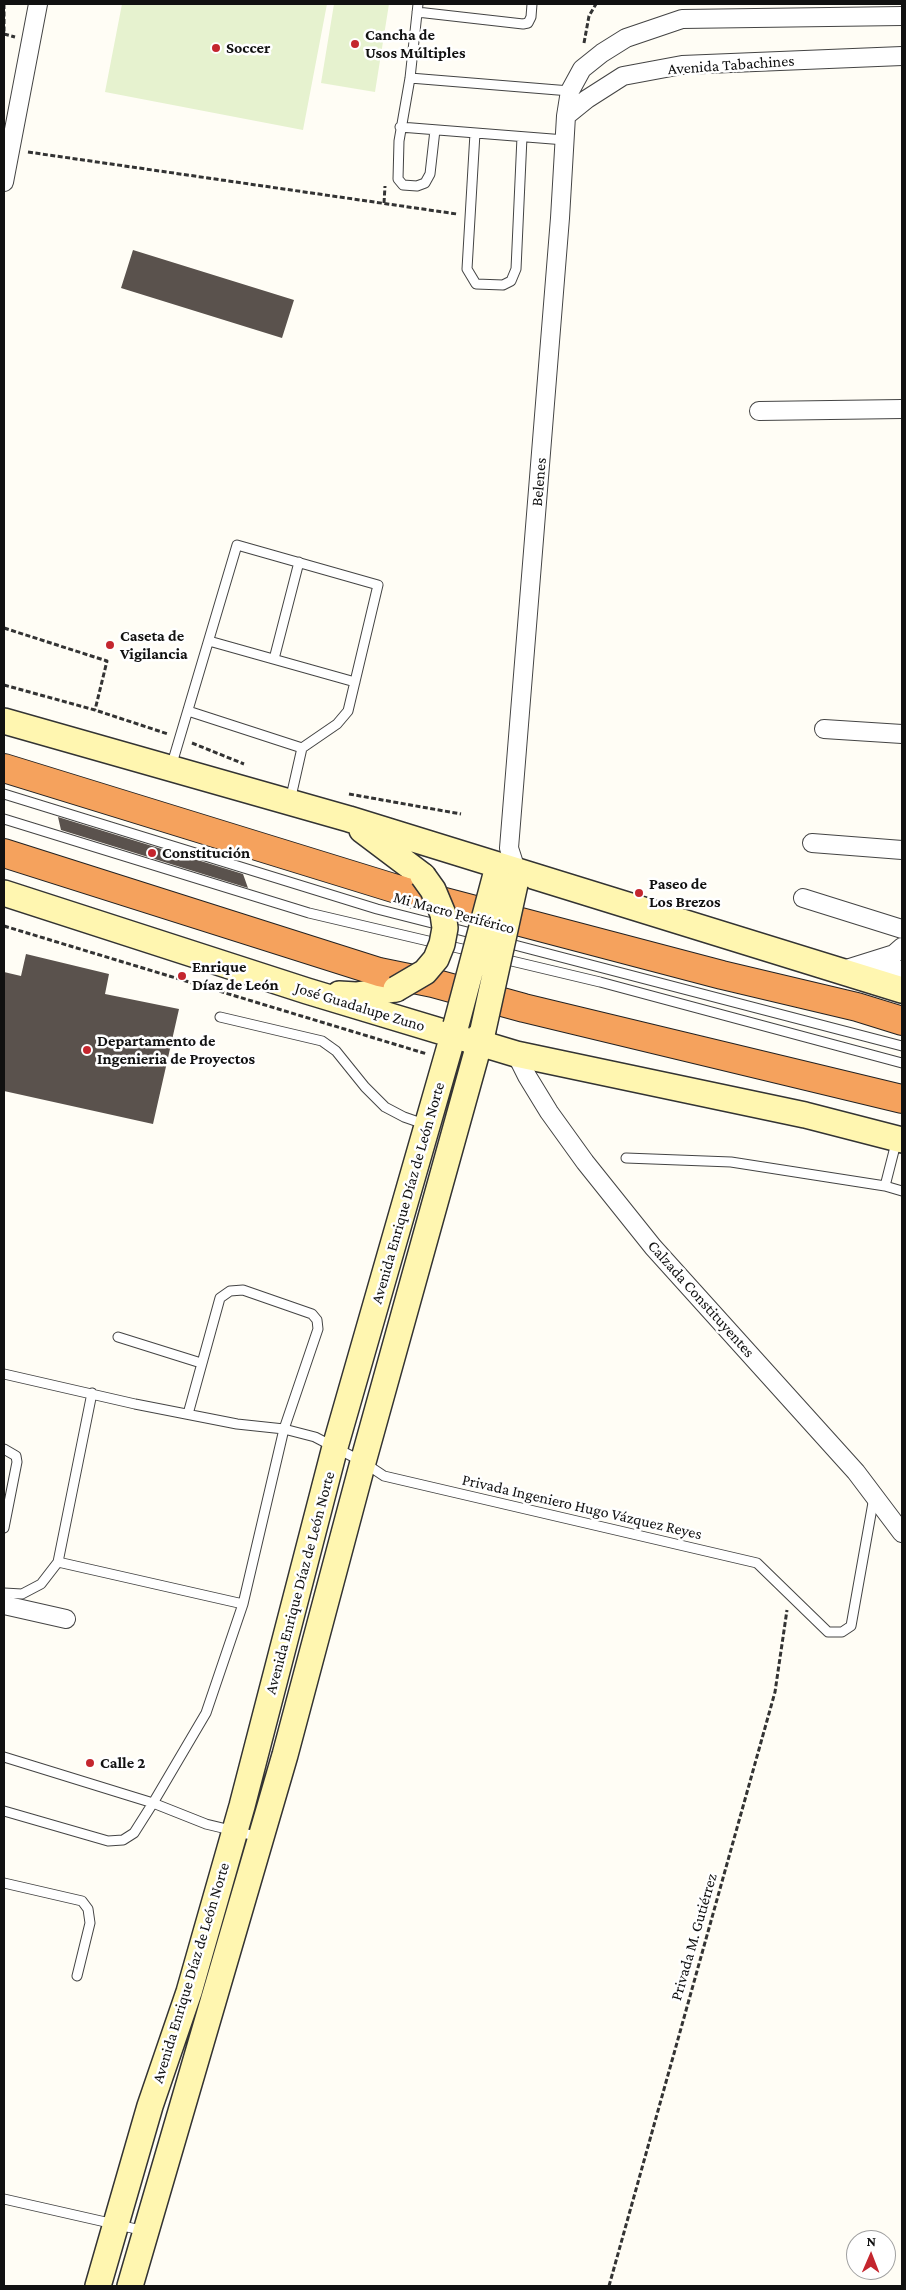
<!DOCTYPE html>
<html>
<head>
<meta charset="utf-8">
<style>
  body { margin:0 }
  #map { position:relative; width:906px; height:2290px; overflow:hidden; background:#fffdf5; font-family:"Crimson Pro",serif }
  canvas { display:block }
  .frame { position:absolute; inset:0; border:5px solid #111; pointer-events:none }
  .north { position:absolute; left:846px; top:2230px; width:50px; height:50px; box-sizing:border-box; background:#fff; border:1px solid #a0a0a0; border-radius:50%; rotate:1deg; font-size:14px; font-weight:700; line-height:20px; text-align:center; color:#111 }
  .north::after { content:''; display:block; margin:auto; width:18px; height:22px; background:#c4262e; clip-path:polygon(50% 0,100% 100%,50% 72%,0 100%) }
</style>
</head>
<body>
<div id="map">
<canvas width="906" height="2290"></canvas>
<div class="frame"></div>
<div class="north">N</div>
</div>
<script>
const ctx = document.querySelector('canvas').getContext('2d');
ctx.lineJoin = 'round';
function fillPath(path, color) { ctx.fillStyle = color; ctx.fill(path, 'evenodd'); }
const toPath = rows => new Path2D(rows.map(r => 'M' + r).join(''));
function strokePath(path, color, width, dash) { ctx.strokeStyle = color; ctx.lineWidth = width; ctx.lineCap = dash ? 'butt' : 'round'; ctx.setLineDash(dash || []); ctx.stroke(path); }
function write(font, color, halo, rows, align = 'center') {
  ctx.font = font + ' "Crimson Pro",serif'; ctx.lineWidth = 5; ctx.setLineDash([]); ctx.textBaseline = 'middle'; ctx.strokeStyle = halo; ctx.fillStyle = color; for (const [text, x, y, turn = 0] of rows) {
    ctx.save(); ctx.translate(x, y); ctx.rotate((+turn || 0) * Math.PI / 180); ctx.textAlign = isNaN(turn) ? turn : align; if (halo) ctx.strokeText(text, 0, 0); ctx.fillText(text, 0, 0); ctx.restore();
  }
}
fillPath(toPath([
  [122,4,327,4,303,130,105,92],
  [334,4,389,4,375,92,321,83]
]), '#e6f2cf');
fillPath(toPath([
  [133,250,294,300,282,338,121,288],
  [58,817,243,874,248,888,61,830],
  [26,954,109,974,105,994,179,1009,153,1124,4,1091,4,972,21,976]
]), '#5a524d');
const lane = toPath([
  [418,4,410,78,399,141,398,179,403,185,417,186,425,183,430,174,435,130],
  [417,12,523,24,528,23,531,17,532,4],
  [410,78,570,91],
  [400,127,565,140],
  [475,133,467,269,476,284,503,285,511,281,516,269,522,137],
  [209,641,355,682],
  [274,659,299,562],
  [171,767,237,545,378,585,348,711,337,724,302,748,188,711],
  [4,794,377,909,479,935],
  [290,801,302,748],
  [4,819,309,913,475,952],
  [503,942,902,1046],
  [499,958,600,982,902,1063],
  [220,1017,322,1041,336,1051,365,1087,385,1107,404,1117,427,1125],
  [626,1158,731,1162,885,1186,897,1139],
  [885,1186,902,1191],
  [118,1337,201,1363],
  [4,1374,135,1404,237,1424,284,1429,315,1437,363,1462,384,1476,757,1563,828,1632,842,1632,851,1626,874,1497],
  [4,1449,16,1456,17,1462,4,1528],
  [58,1562,243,1604],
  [4,1593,22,1594,41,1584,58,1562,92,1393],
  [4,1757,153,1803,206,1713,243,1604,284,1429,318,1329,317,1320,312,1314,243,1290,230,1291,220,1298,188,1414],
  [4,1811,108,1841,123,1840,134,1833,153,1803,206,1824,260,1837],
  [4,1883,82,1901,88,1909,90,1923,77,1976],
  [4,2199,145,2231]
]);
const street = toPath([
  [566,116,587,99,623,76,682,65,902,56],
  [4,182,38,4],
  [759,411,902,409],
  [824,729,902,734],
  [812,843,902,850],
  [517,873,509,848,560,218,566,116,570,91,582,69,602,53,626,38,682,19,902,16],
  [803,898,902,929],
  [868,964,902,970],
  [843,970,894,954,902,947],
  [516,1054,527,1076,549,1112,585,1162,653,1247,856,1472,902,1533],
  [4,1605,66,1619]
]);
const secondary = toPath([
  [4,721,349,819,902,990],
  [362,830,423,876],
  [4,893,307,991,516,1054,805,1115,902,1140],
  [339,994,356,995,396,989],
  [98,2286,150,2106,189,1992,242,1806,335,1447,456,1025],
  [130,2286,285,1755,363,1462,483,1030]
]);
const highway = toPath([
  [4,768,403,891,722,975,857,1007,902,1021],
  [4,853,379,972,433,983,524,1008,902,1099]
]);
strokePath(lane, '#444', 11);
strokePath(street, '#444', 20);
strokePath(secondary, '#333', 28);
strokePath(highway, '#222', 30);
strokePath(toPath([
  [4,4,4,34,15,37],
  [584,43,589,16,596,4],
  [28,152,457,214],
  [384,203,385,186],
  [4,628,107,661,95,710],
  [4,685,95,710,168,734],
  [192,743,244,764],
  [349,794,461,814],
  [4,926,427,1054],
  [609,2286,775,1692,787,1610]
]), '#333', 3, [5, 2.5]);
strokePath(lane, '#fff', 9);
strokePath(street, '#fff', 18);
strokePath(secondary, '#fff6b0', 25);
strokePath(highway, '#f5a25d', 28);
const secondaryBridge = toPath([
  [396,989,425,972,436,959,442,944,445,928,443,914,433,890,423,876],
  [456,1025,495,878],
  [483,1030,515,884]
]);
strokePath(secondaryBridge, '#333', 28, []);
strokePath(secondaryBridge, '#fff6b0', 25);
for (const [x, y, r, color] of [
  [355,44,5,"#c4262e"],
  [216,48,5,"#c4262e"],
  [110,645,5,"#c4262e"],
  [152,853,5,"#c4262e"],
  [639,893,5,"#c4262e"],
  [182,976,5,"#c4262e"],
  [87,1050,5,"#c4262e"],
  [90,1763,5,"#c4262e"]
]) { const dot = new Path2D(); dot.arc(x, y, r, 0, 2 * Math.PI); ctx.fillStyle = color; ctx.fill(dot); strokePath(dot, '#fff', 2); }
write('bold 16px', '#111', '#fff', [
  ["Cancha de",365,35],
  ["Usos Múltiples",365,53],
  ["Soccer",226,48],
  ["Caseta de",120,636],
  ["Vigilancia",120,654],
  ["Constitución",162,853],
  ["Paseo de",649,884],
  ["Los Brezos",649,902],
  ["Enrique",192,967],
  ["Díaz de León",192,985],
  ["Departamento de",97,1041],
  ["Ingenieria de Proyectos",97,1059],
  ["Calle 2",100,1763]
], 'left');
write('16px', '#111', '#fff', [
  ["Avenida Tabachines",731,65,-4],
  ["Belenes",539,482,-85],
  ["Mi Macro Periférico",454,913,15],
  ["José Guadalupe Zuno",360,1007,17],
  ["Avenida Enrique Díaz de León Norte",408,1193,-74],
  ["Calzada Constituyentes",701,1299,48],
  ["Privada Ingeniero Hugo Vázquez Reyes",582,1507,13],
  ["Avenida Enrique Díaz de León Norte",300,1583,-75],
  ["Privada M. Gutiérrez",694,1937,-74],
  ["Avenida Enrique Díaz de León Norte",191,1973,-73]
]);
</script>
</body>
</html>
